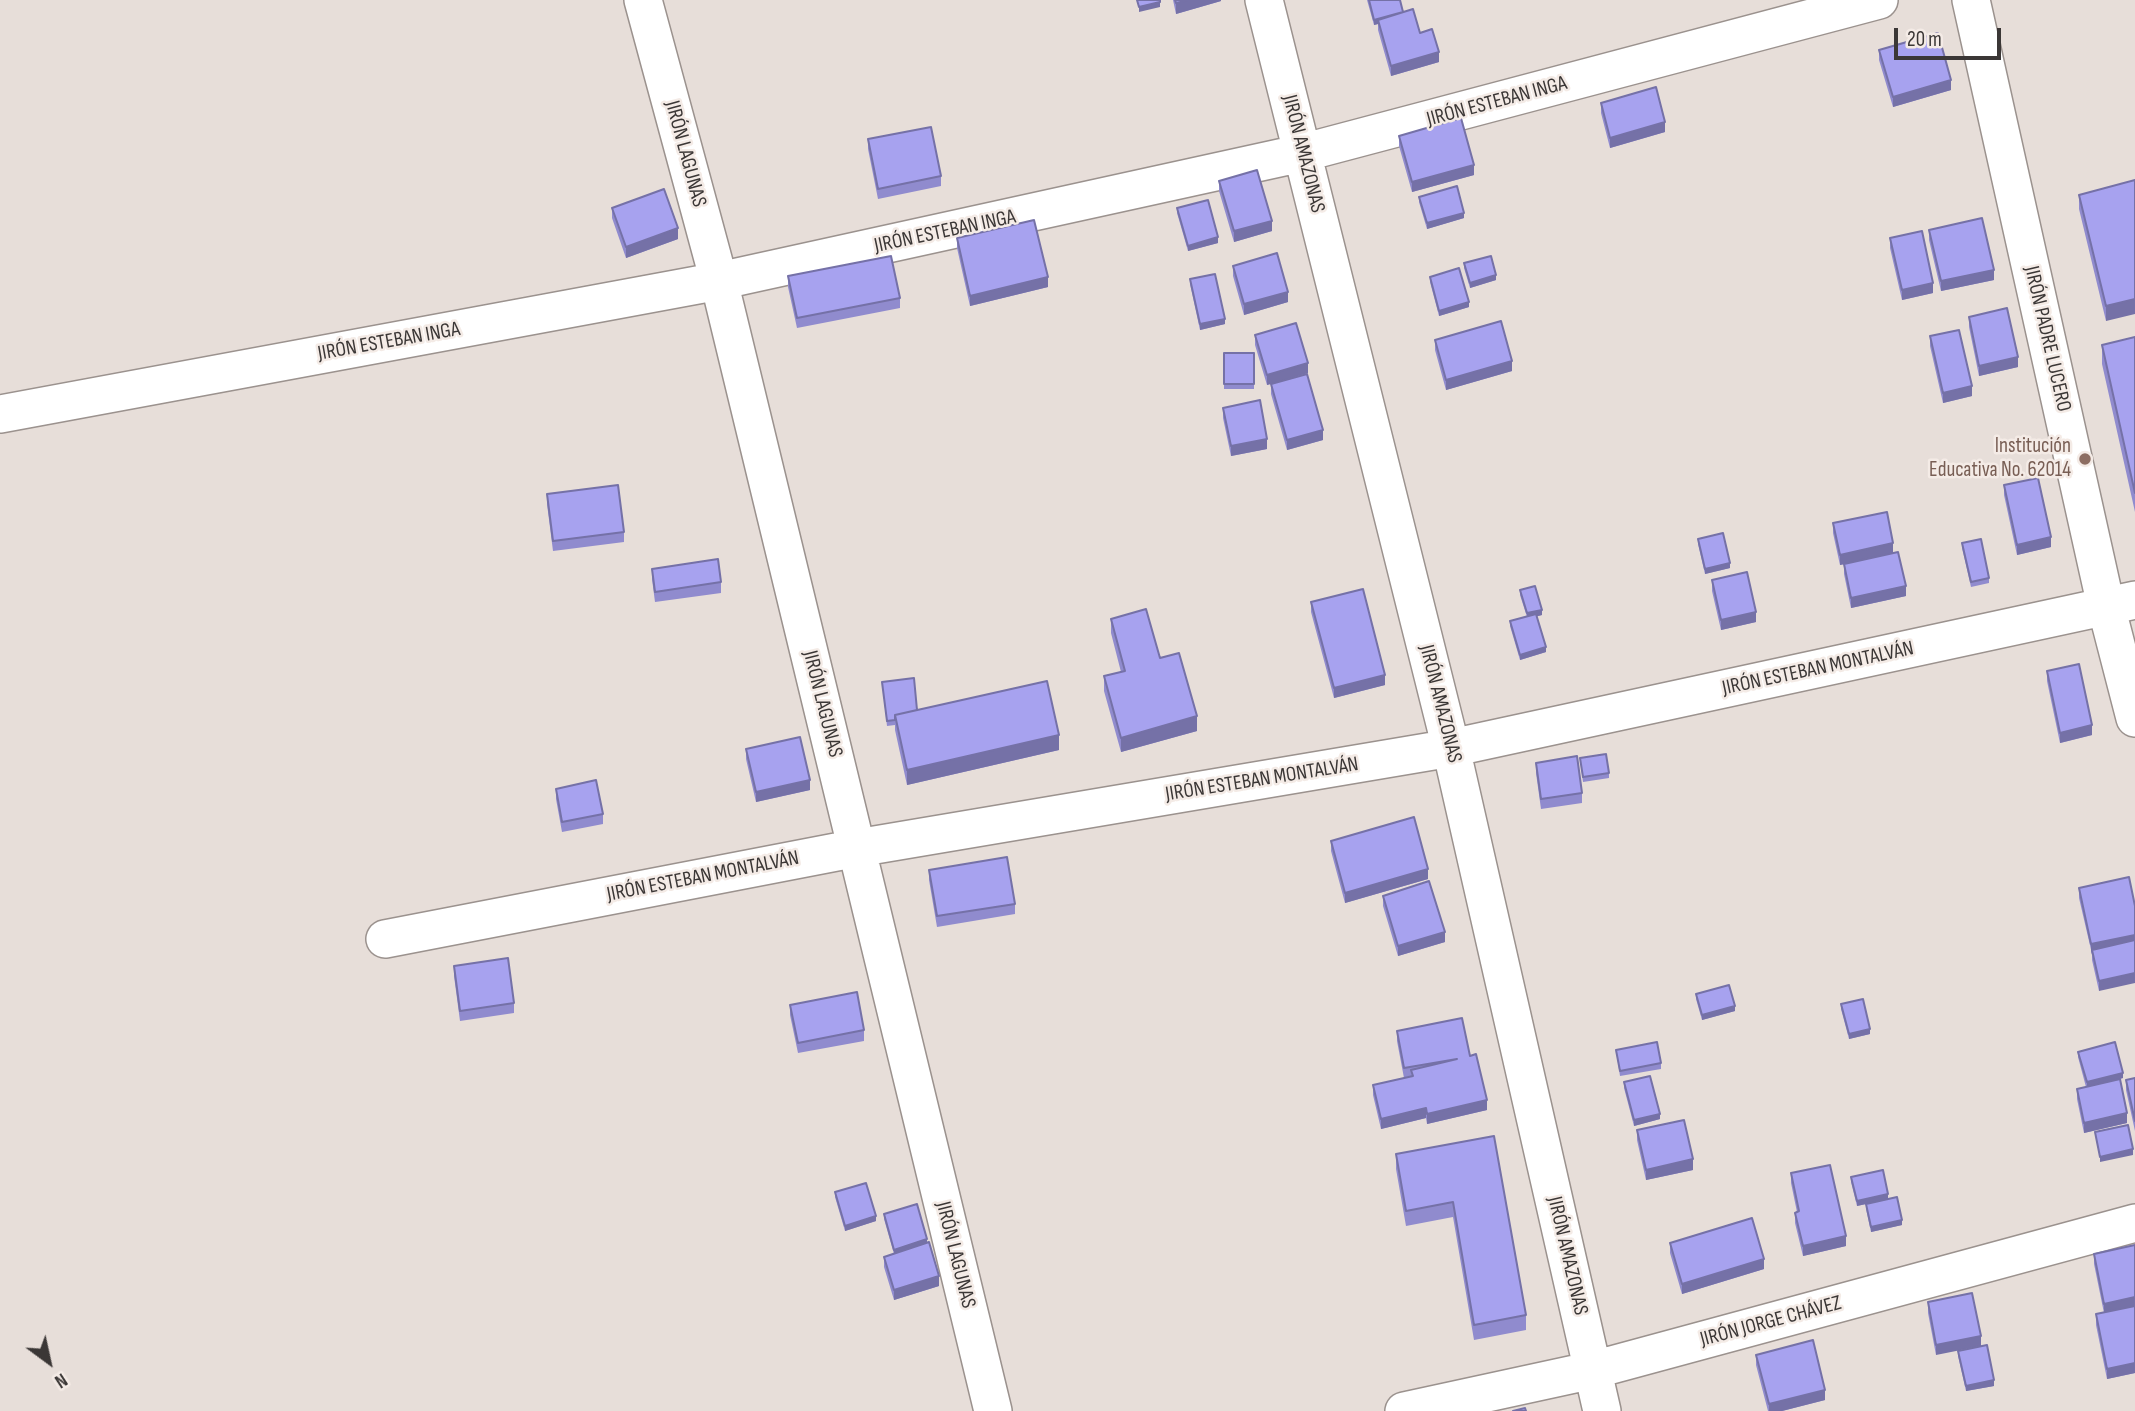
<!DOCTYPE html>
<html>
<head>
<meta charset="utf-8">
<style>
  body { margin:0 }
  #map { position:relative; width:2135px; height:1411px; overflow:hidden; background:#e7ded9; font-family:"Sofia Sans Condensed",sans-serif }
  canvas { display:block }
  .north { position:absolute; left:14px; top:1327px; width:70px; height:70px; -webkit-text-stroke:5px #f4ebe6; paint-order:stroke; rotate:147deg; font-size:19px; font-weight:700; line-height:28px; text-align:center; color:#3b3736 }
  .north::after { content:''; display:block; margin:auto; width:24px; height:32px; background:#3b3736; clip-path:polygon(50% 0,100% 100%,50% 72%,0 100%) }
  .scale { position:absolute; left:1894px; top:28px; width:107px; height:32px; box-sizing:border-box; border:4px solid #3b3736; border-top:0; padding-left:9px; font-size:21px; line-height:24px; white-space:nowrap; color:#3b3736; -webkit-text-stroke:5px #f4ebe6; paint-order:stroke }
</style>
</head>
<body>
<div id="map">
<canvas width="2135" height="1411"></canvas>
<div class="north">N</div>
<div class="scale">20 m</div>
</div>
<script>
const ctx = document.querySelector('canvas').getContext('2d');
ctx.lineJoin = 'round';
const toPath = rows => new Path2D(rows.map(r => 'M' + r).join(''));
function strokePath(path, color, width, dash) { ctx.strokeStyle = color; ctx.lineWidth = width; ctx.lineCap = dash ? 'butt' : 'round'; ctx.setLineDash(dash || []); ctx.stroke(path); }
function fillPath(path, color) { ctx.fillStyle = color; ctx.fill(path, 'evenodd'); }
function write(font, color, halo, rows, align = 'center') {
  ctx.font = font + ' "Sofia Sans Condensed",sans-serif'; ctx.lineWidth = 5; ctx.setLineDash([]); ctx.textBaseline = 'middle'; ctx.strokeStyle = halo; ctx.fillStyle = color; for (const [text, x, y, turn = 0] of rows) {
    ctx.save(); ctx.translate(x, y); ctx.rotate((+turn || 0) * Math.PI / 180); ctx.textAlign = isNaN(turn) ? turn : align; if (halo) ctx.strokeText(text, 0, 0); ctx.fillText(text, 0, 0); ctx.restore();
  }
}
const minor = toPath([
  [643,0,719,281,993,1411],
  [1264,0,1451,748,1602,1411],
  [1971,0,2106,606,2135,718],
  [0,414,719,281,1302,153,1879,0],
  [385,939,857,848,1451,748,2135,600],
  [1404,1411,1593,1370,2135,1223]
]);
strokePath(minor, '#9b928e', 40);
strokePath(minor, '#fff', 37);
fillPath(toPath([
  [1173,0,1221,0,1221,1,1176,14],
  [1367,0,1400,0,1403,12,1420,33,1439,62,1391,76,1378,30,1378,24,1374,25],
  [1879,50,1951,90,1893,107,1879,60],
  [1601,103,1665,132,1610,148,1601,113],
  [1399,136,1474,175,1412,192,1399,146],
  [868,139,941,176,941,186,878,199,868,149],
  [2135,180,2106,321,2079,209,2079,195],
  [1219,181,1272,231,1234,242,1219,191],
  [1419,197,1464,218,1427,229,1419,202],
  [612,208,678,239,626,258,612,218],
  [1177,208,1218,243,1188,251,1177,213],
  [1929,230,1994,280,1941,291,1929,240],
  [957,238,1048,287,970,306,957,248],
  [1890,238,1933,293,1902,300,1890,248],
  [1464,263,1496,280,1470,288,1464,268],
  [1233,266,1288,302,1244,315,1233,276],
  [788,276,900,298,900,308,797,328,788,287],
  [1430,277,1469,307,1439,316,1430,282],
  [1190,279,1225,324,1200,330,1190,284],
  [1969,317,2018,367,1979,376,1969,327],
  [1255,335,1308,373,1267,385,1255,345],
  [1930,336,1972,396,1943,403,1930,346],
  [2135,337,2135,512,2102,364,2102,345],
  [1435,340,1512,371,1446,390,1435,350],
  [1224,353,1254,353,1254,389,1224,389],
  [1271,384,1323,440,1287,450,1271,394],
  [1223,408,1267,449,1231,456,1223,418],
  [2004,485,2051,547,2017,555,2004,495],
  [547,494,624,532,624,542,553,551,547,504],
  [1833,523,1893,553,1840,565,1833,533],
  [1698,539,1730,568,1705,574,1698,544],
  [1962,543,1989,578,1989,583,1971,587,1962,548],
  [1844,564,1906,596,1851,608,1844,574],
  [652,569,721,582,721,593,655,602,652,579],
  [1712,580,1756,622,1721,630,1712,591],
  [1520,590,1542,615,1537,616,1546,652,1520,660,1510,626,1510,621,1527,617,1520,595],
  [1311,602,1385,685,1334,698,1311,612],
  [1111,619,1197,731,1121,752,1104,691,1104,676,1121,672,1111,633],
  [2047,671,2092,735,2060,743,2047,681],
  [882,682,917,710,1059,750,907,785,895,730,895,725,887,726],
  [746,749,810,790,756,802,746,759],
  [1580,758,1609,773,1609,778,1583,782],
  [1536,763,1582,793,1582,803,1541,809,1536,773],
  [556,789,603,814,603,824,562,832,556,799],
  [1331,841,1428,879,1345,903,1331,851],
  [929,870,1015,904,1015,914,937,927,929,880],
  [2079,888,2135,906,2099,991,2092,960,2092,954,2079,898],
  [1383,896,1445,942,1398,956,1383,906],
  [454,966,514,1003,514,1013,460,1021,454,976],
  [1696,994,1735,1011,1702,1020,1696,999],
  [1841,1004,1870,1034,1849,1039,1841,1009],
  [790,1005,864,1030,864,1041,798,1053,790,1015],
  [1397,1031,1470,1056,1487,1110,1427,1124,1426,1118,1381,1129,1373,1095,1373,1085,1404,1078,1397,1041],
  [1616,1050,1661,1063,1661,1069,1620,1076],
  [2078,1052,2123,1078,2095,1085,2127,1123,2084,1133,2077,1099,2077,1089,2086,1087,2078,1057],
  [2135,1078,2135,1131,2126,1090,2126,1080],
  [1624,1082,1660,1119,1634,1126,1624,1088],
  [1637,1130,1693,1170,1646,1180,1637,1140],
  [1494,1136,1526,1315,1526,1330,1474,1340,1453,1217,1406,1226,1396,1169,1396,1154],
  [1791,1173,1846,1246,1803,1256,1795,1223,1795,1213,1797,1212,1791,1183],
  [1851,1177,1888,1199,1902,1225,1871,1232,1866,1209,1866,1204,1857,1206,1851,1182],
  [835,1192,876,1221,845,1231,835,1197],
  [884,1214,927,1243,939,1286,894,1300,884,1267,884,1257,894,1254,884,1219],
  [1670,1243,1764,1269,1682,1294,1670,1253],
  [2135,1245,2135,1373,2107,1379,2096,1325,2096,1314,2104,1313,2094,1264,2094,1254],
  [1972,1293,1936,1355,1928,1313,1928,1302],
  [1958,1351,1994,1386,1966,1391,1958,1356],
  [1756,1355,1825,1400,1782,1411,1768,1411,1756,1365]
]), '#908bce');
fillPath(toPath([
  [1189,0,1221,0,1221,1,1176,14,1176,3],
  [1160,2,1160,7,1139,12,1139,7],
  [1403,12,1378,20,1378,24,1374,25,1374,20],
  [1439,52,1439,62,1391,76,1391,66],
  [1951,80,1951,90,1893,107,1893,97],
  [1665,122,1665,132,1610,148,1610,138],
  [1474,165,1474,175,1412,192,1412,182],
  [1464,213,1464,218,1427,229,1427,223],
  [1272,221,1272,231,1234,242,1234,231],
  [678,228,678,239,626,258,626,247],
  [1218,237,1218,243,1188,251,1188,246],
  [1994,270,1994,280,1941,291,1941,281],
  [1496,275,1496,280,1470,288,1470,283],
  [1048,277,1048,287,970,306,970,296],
  [1933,283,1933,293,1902,300,1902,290],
  [1288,292,1288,302,1244,315,1244,304],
  [2135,299,2135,314,2106,321,2106,306],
  [1469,302,1469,307,1439,316,1439,311],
  [1225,319,1225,324,1200,330,1200,324],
  [2018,357,2018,367,1979,376,1979,366],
  [1512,361,1512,371,1446,390,1446,380],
  [1308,363,1308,373,1267,385,1267,375],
  [1972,386,1972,396,1943,403,1943,393],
  [1323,430,1323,440,1287,450,1287,440],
  [1267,439,1267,449,1231,456,1231,446],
  [2051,537,2051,547,2017,555,2017,545],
  [1893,543,1893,553,1840,565,1840,555],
  [1730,563,1730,568,1705,574,1705,569],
  [1906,586,1906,596,1851,608,1851,598],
  [1542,610,1542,615,1527,619,1527,613],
  [1756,612,1756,622,1721,630,1721,620],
  [1546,647,1546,652,1520,660,1520,655],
  [1385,675,1385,685,1334,698,1334,688],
  [1197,716,1197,731,1121,752,1121,738],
  [2092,725,2092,735,2060,743,2060,733],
  [1059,735,1059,750,907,785,907,770],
  [810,780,810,790,756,802,756,792],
  [1428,869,1428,879,1345,903,1345,893],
  [1445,932,1445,942,1398,956,1398,946],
  [2135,935,2135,945,2092,950,2091,955,2091,944],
  [2135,973,2135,983,2099,991,2099,981],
  [1735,1006,1735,1011,1702,1020,1702,1015],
  [1870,1029,1870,1034,1849,1039,1849,1034],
  [2123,1073,2123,1078,2087,1087,2087,1082],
  [1487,1100,1487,1110,1427,1124,1427,1114],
  [1426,1108,1426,1118,1381,1129,1381,1119],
  [2127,1113,2127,1123,2084,1133,2084,1123],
  [1660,1114,1660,1119,1634,1126,1634,1120],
  [2133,1149,2133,1155,2100,1162,2100,1157],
  [1693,1159,1693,1170,1646,1180,1646,1170],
  [1888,1194,1888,1199,1857,1206,1857,1201],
  [876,1216,876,1221,845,1231,845,1226],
  [1902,1220,1902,1225,1871,1232,1871,1227],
  [1846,1236,1846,1246,1803,1256,1803,1246],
  [927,1239,927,1245,894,1255,894,1250],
  [1764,1259,1764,1269,1682,1294,1682,1284],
  [939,1276,939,1286,894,1300,894,1290],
  [2135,1297,2135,1307,2104,1314,2104,1304],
  [1981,1336,1981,1346,1936,1355,1936,1345],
  [2135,1363,2135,1373,2107,1379,2107,1369],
  [1994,1380,1994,1386,1966,1391,1966,1386],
  [1825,1390,1825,1400,1782,1411,1769,1411,1769,1404]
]), '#7571a7');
const building = toPath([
  [1137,0,1160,0,1160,2,1139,7,1137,0],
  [1175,0,1189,0,1176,3,1175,0],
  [1369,0,1400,0,1403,12,1374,20,1369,0],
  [1413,9,1420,33,1432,29,1439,52,1391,66,1378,20,1413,9],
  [1938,33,1951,80,1893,97,1879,50,1938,33],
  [1656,87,1665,122,1610,138,1601,103,1656,87],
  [1461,118,1474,165,1412,182,1399,136,1461,118],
  [931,127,941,176,878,189,868,139,931,127],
  [1257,170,1272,221,1234,231,1219,181,1257,170],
  [2135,180,2135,299,2106,306,2079,195,2135,180],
  [1457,186,1464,213,1427,223,1419,197,1457,186],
  [664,189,678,228,626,247,612,208,664,189],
  [1208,200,1218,237,1188,246,1177,208,1208,200],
  [1982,218,1994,270,1941,281,1929,230,1982,218],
  [1034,220,1048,277,970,296,957,238,1034,220],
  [1922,231,1933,283,1902,290,1890,238,1922,231],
  [1277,253,1288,292,1244,304,1233,266,1277,253],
  [891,256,900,298,797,318,788,276,891,256],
  [1491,256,1496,275,1470,283,1464,263,1491,256],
  [1459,268,1469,302,1439,311,1430,277,1459,268],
  [1215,274,1225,319,1200,324,1190,279,1215,274],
  [2007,308,2018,357,1979,366,1969,317,2007,308],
  [1501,321,1512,361,1446,380,1435,340,1501,321],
  [1296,323,1308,363,1267,375,1255,335,1296,323],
  [1959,330,1972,386,1943,393,1930,336,1959,330],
  [2135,337,2135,493,2102,345,2135,337],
  [1224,353,1254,353,1254,384,1224,384,1224,353],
  [1307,374,1323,430,1287,440,1271,384,1307,374],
  [1260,400,1267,439,1231,446,1223,408,1260,400],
  [2038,478,2051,537,2017,545,2004,485,2038,478],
  [618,485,624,532,553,541,547,494,618,485],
  [1887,512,1893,543,1840,555,1833,523,1887,512],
  [1723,533,1730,563,1705,569,1698,539,1723,533],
  [1981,539,1989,578,1971,582,1962,543,1981,539],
  [1898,552,1906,586,1851,598,1844,564,1898,552],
  [718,559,721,582,655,592,652,569,718,559],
  [1747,572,1756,612,1721,620,1712,580,1747,572],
  [1535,586,1542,610,1527,613,1520,590,1535,586],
  [1363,589,1385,675,1334,688,1311,602,1363,589],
  [1146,609,1160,658,1179,653,1197,716,1121,738,1104,676,1125,671,1111,619,1146,609],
  [1536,614,1546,647,1520,655,1510,621,1536,614],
  [2079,664,2092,725,2060,733,2047,671,2079,664],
  [914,678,917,710,895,715,895,720,887,721,882,682,914,678],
  [1047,681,1059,735,907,770,895,715,1047,681],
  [800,737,810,780,756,792,746,749,800,737],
  [1606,754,1609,773,1583,777,1580,758,1606,754],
  [1577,756,1582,793,1541,799,1536,763,1577,756],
  [596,780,603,814,562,822,556,789,596,780],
  [1414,817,1428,869,1345,893,1331,841,1414,817],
  [1007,857,1015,904,937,916,929,870,1007,857],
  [2129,877,2135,906,2135,935,2091,944,2079,888,2129,877],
  [1429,881,1445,932,1398,946,1383,896,1429,881],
  [2135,940,2135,973,2099,981,2092,950,2135,940],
  [508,958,514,1003,460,1011,454,966,508,958],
  [1729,985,1735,1006,1702,1015,1696,994,1729,985],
  [857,992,864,1030,798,1043,790,1005,857,992],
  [1863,999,1870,1029,1849,1034,1841,1004,1863,999],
  [1462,1018,1470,1056,1476,1054,1487,1100,1427,1114,1426,1108,1381,1119,1373,1085,1413,1076,1411,1070,1457,1059,1404,1068,1397,1031,1462,1018],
  [1657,1042,1661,1063,1620,1071,1616,1050,1657,1042],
  [2115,1042,2123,1073,2087,1082,2078,1052,2115,1042],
  [1650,1076,1660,1114,1634,1120,1624,1082,1650,1076],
  [2135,1078,2135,1121,2126,1080,2135,1078],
  [2120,1079,2127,1113,2084,1123,2077,1089,2120,1079],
  [1684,1120,1693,1159,1646,1170,1637,1130,1684,1120],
  [2128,1125,2133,1149,2100,1157,2095,1132,2128,1125],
  [1494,1136,1526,1315,1474,1325,1453,1202,1406,1211,1396,1154,1494,1136],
  [1830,1165,1846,1236,1803,1246,1795,1213,1799,1211,1791,1173,1830,1165],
  [1883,1170,1888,1194,1857,1201,1851,1177,1883,1170],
  [866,1183,876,1216,845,1226,835,1192,866,1183],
  [1897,1197,1902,1220,1871,1227,1866,1204,1897,1197],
  [917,1204,927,1239,894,1250,884,1214,917,1204],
  [1752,1218,1764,1259,1682,1284,1670,1243,1752,1218],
  [929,1242,939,1276,894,1290,884,1257,929,1242],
  [2135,1245,2135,1297,2104,1304,2094,1254,2135,1245],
  [1972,1293,1981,1336,1936,1345,1928,1302,1972,1293],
  [2135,1306,2135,1363,2107,1369,2096,1314,2135,1306],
  [1813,1340,1825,1390,1769,1404,1756,1355,1813,1340],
  [1987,1345,1994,1380,1966,1386,1958,1351,1987,1345],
  [1525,1408,1526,1411,1513,1411,1525,1408]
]);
fillPath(building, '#a7a2ef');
strokePath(building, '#7571a7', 2);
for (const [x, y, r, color] of [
  [2085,459,7,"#8d6e63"]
]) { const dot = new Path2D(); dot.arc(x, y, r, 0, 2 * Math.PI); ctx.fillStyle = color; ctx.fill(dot); strokePath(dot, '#f4ebe6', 2.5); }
write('21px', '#3b3736', '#f4ebe6', [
  ["JIRÓN ESTEBAN INGA",1497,102,-15],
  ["JIRÓN LAGUNAS",685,154,75],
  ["JIRÓN AMAZONAS",1303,154,76],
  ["JIRÓN ESTEBAN INGA",945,232,-12],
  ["JIRÓN PADRE LUCERO",2047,339,77],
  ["JIRÓN ESTEBAN INGA",389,342,-10],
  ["JIRÓN ESTEBAN MONTALVÁN",1818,669,-12],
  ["JIRÓN LAGUNAS",822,704,76],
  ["JIRÓN AMAZONAS",1440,704,76],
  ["JIRÓN ESTEBAN MONTALVÁN",1262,780,-9],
  ["JIRÓN ESTEBAN MONTALVÁN",703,877,-11],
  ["JIRÓN LAGUNAS",955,1255,76],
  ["JIRÓN AMAZONAS",1567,1256,77],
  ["JIRÓN JORGE CHÁVEZ",1771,1322,-15]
]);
write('21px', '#785e54', '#f4ebe6', [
  ["Institución",2071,447],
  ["Educativa No. 62014",2071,471]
], 'right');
</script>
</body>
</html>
